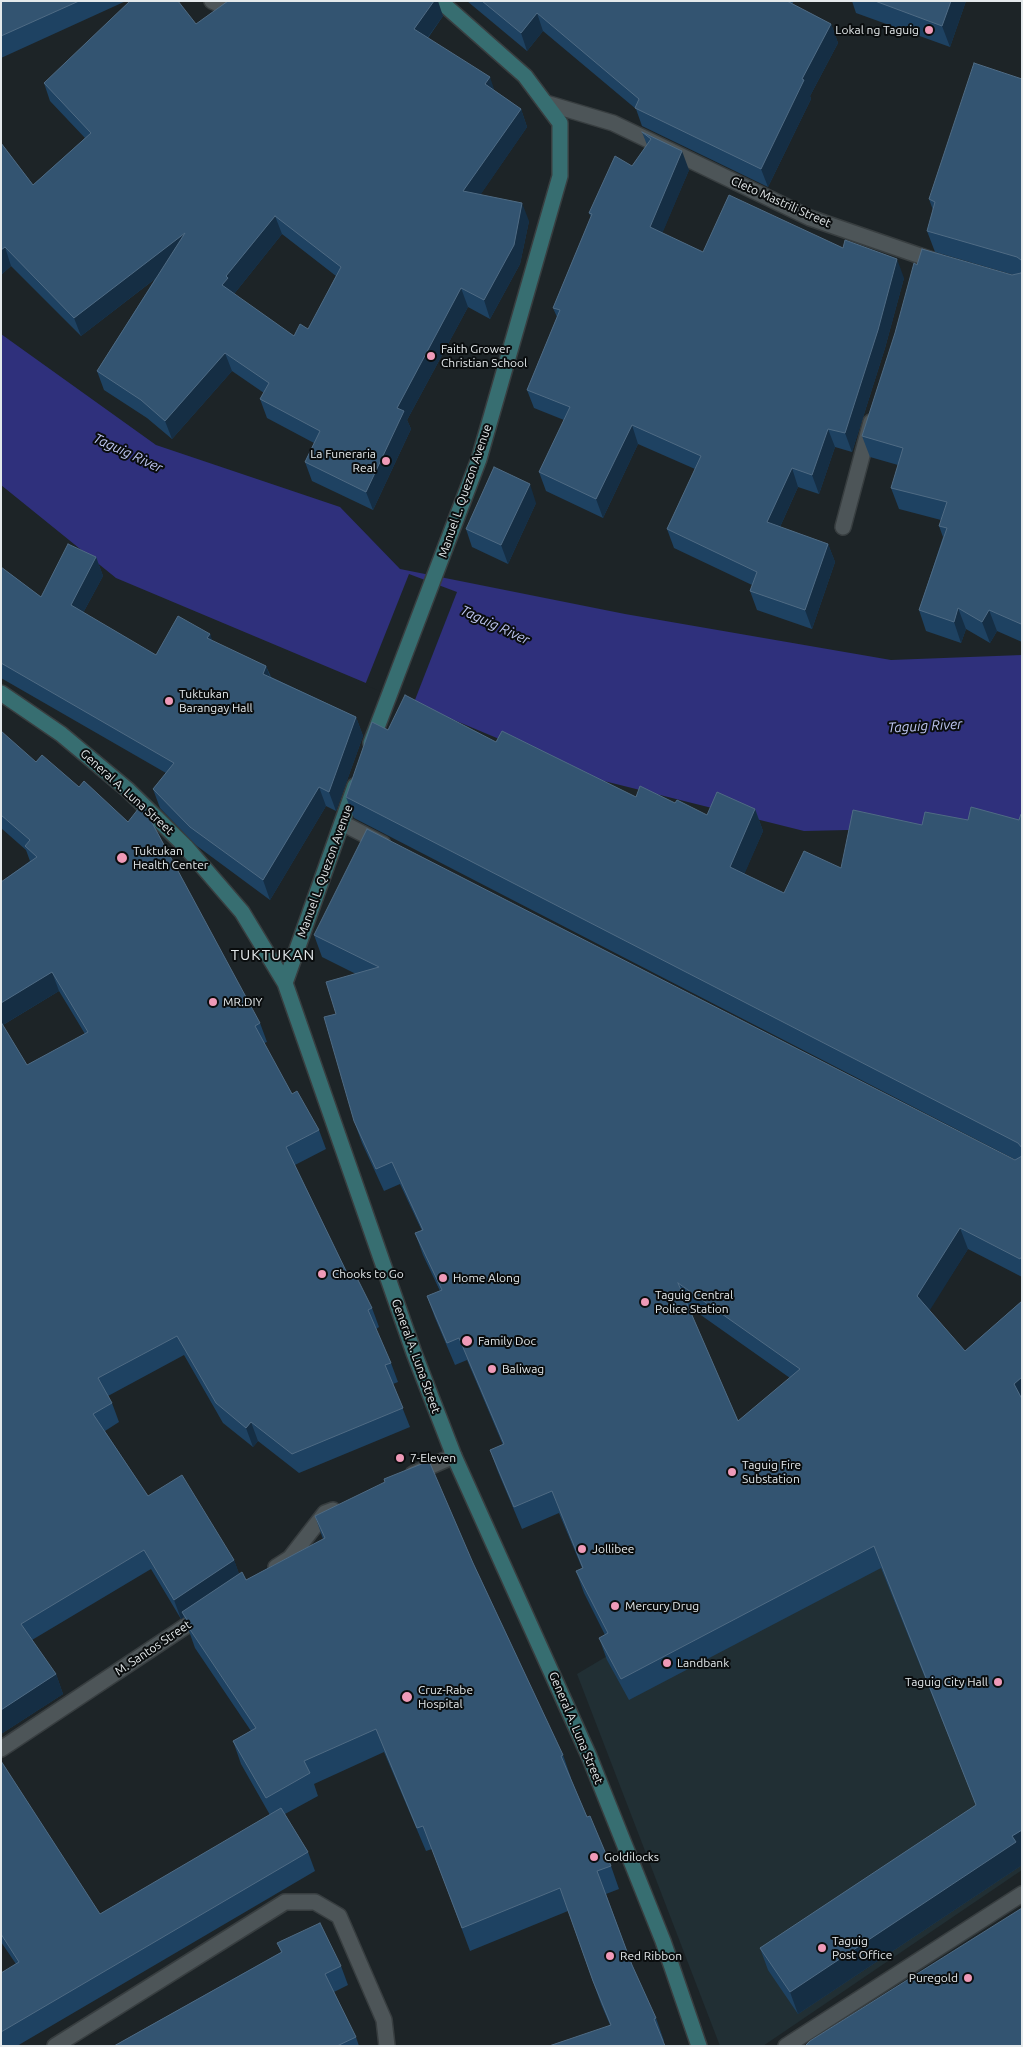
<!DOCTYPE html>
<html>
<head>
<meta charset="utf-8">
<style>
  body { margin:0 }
  #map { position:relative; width:1023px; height:2047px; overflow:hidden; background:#1d2427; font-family:Ubuntu,sans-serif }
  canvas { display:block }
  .frame { position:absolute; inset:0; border:2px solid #e4e9eb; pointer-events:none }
</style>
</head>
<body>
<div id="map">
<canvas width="1023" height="2047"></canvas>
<div class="frame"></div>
</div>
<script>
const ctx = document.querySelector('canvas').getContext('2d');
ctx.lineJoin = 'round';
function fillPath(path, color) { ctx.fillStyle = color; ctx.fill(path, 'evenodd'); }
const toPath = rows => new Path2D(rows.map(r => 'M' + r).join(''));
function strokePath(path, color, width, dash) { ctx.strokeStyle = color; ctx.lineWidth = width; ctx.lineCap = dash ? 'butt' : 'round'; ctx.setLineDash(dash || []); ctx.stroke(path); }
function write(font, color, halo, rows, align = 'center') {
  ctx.font = font + ' Ubuntu,sans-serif'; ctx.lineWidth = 4; ctx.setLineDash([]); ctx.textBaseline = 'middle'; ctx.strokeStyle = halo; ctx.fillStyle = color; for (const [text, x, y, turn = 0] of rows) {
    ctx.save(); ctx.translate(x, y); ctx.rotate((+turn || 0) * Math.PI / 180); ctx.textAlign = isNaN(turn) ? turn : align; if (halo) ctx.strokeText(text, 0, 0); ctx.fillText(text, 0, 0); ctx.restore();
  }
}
fillPath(toPath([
  [1022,1409,1022,1870,763,2046,720,2046,577,1674]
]), '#212f34');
fillPath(toPath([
  [1,334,156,445,340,507,400,569,625,614,891,660,1022,655,1022,826,804,831,592,778,116,578,1,485]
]), '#2f307c');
fillPath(toPath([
  [409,574,457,592,413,705,365,685]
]), '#1d2427');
const lane = toPath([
  [843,527,871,422]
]);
const street = toPath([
  [212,1,219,4,229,1],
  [546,103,613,123,810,218,938,262],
  [342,823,383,844],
  [413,1474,454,1456],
  [276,1567,290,1558,325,1513,333,1510],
  [1,1749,204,1614],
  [55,2046,285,1902,315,1902,339,1916,384,2020,387,2046],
  [786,2046,1022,1894]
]);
const secondary = toPath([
  [1,693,61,734,128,790,185,846,242,912,285,983,414,1353,454,1456,589,1756,663,1941,699,2046],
  [371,743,479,459,560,176,560,123,525,76,440,1],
  [285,983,355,786]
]);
strokePath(lane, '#383e40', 18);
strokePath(street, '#383e40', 18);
strokePath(secondary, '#383e40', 18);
strokePath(lane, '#4d5558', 15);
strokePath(street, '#4d5558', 15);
strokePath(secondary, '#376e71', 15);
fillPath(toPath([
  [1,1,126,1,1,58],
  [467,1,794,1,792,4,831,24,838,43,810,96,811,99,768,187,642,126,636,109,543,31,527,51],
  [852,1,966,1,950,47,856,13],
  [443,16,428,38,494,90,521,109,527,127,480,195,529,221,520,264,490,319,468,307,407,420,411,429,373,510,312,481,305,462,314,443,267,418,260,399,264,393,232,371,172,439,147,418,104,390,97,371,155,279,81,336,11,266,1,275,1,143,33,185,85,138,50,101,44,83,196,24],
  [282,234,336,276,308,329,294,336,234,294],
  [1022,79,1022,642,997,631,990,643,966,629,961,643,926,631,919,610,943,537,939,526,941,520,899,509,891,488,898,465,870,457,862,436,917,265,1014,275,935,252,927,231,933,210,929,199],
  [642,132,689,170,662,233,703,252,904,278,885,348,852,452,835,447,819,494,798,487,780,527,828,544,835,562,812,629,757,610,750,591,752,585,674,548,667,529,695,469,638,444,603,518,546,491,539,472,564,420,534,408,527,390,557,317,553,308,591,217,589,213,632,166,647,145],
  [536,503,508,564,472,547,466,529],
  [96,557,103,576,83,613,156,655,210,634,212,641,266,666,271,677,356,717,363,736,336,811,326,806,270,900,197,846,160,808,153,789,166,773,1,678,1,567,41,597],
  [388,730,496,742,636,797,675,803,707,815,755,809,763,831,744,874,784,893,841,868,922,825,968,820,1019,820,1022,815,1022,1277,968,1249,929,1310,965,1351,1022,1301,1022,1865,798,2014,768,1970,760,1948,976,1805,881,1568,629,1700,607,1660,599,1638,605,1635,584,1593,576,1571,582,1568,559,1513,522,1529,498,1472,490,1450,503,1445,467,1360,455,1365,435,1318,427,1296,440,1291,423,1255,415,1233,422,1231,400,1184,384,1191,362,1143,354,1121,336,1014,356,974,322,957,314,935,1015,1160,1016,1160,354,818,346,797],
  [688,1306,790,1378,738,1421],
  [1,731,260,1023,267,1042,264,1043,292,1094,319,1130,326,1149,295,1165,348,1275,372,1308,379,1327,376,1329,391,1363,398,1382,393,1384,410,1427,299,1473,258,1441,253,1447,223,1423,184,1355,108,1396,112,1403,119,1422,105,1431,148,1496,234,1560,239,1574,246,1580,323,1539,315,1516,473,1563,563,1755,571,1778,571,1779,587,1817,611,1866,619,1889,606,1894,632,1965,656,2018,664,2041,610,2025,601,2004,568,1911,470,1951,432,1849,426,1851,384,1752,314,1784,318,1796,285,1814,308,1852,315,1871,17,2046,1,2046,1,1973,16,1964,1,1942,1,1761,100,1914,270,1815,241,1764,233,1741,251,1731,195,1648,184,1617,181,1619,151,1569,32,1640,56,1674,63,1694,1,1734,1,882,30,861,26,850,1,828],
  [59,991,85,1034,27,1065,3,1025],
  [277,1943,341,1966,348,1985,334,1992,356,2037,359,2046,114,2046,281,1952]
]), '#1e4262');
fillPath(toPath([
  [434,1,438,1,443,16,420,48,414,29],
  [951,1,966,1,950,47,942,26],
  [537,13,543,31,527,51,521,33],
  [831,24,838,43,810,96,811,99,768,187,761,169,802,79],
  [490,77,496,95,485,84],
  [521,109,527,127,470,210,463,191],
  [682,151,689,170,657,246,650,227],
  [522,203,529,221,520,264,490,319,484,300],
  [275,216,282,234,234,294,222,285,226,276],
  [185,233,191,251,81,336,74,318],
  [5,247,11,266,1,275,1,250],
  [897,259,904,278,885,348,852,452,845,433],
  [461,288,468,307,407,420,411,429,373,510,366,492,397,408],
  [225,353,232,371,172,439,165,421],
  [632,425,638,444,603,518,596,499],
  [828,429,835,447,819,494,812,475],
  [792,468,798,487,774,540,767,522],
  [530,484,536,503,508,564,501,545],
  [828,544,835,562,812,629,805,610],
  [96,557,103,576,77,624,71,605],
  [958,608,966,629,961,643,954,622],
  [989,610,997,631,990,643,982,622],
  [210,634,217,653,207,638],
  [266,666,273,685,263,674],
  [356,717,363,736,336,811,329,792],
  [319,787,326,806,270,900,263,880],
  [755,809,763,831,738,889,730,867],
  [52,972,59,991,1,1026,1,1003],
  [960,1228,968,1249,925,1318,917,1296],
  [1022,1377,1022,1405,1014,1384],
  [251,1422,258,1441,253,1447,246,1428],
  [234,1560,241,1579,182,1612,184,1617,181,1619,174,1600],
  [56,1674,63,1694,1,1734,1,1710],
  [1022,1830,1022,1865,798,2014,790,1992]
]), '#152e44');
const building = toPath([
  [1,1,79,1,1,36,1,1],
  [130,1,178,1,196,24,228,1,434,1,414,29,490,77,485,84,521,109,463,191,522,203,514,245,484,300,461,288,397,408,404,411,366,492,305,462,320,431,260,399,269,383,225,353,165,421,141,400,97,371,185,233,74,318,5,247,1,250,1,143,33,185,91,133,44,83,130,1],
  [275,216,341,267,308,329,300,324,294,336,222,285,228,278,226,276,275,216],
  [482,1,787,1,831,24,802,79,804,80,761,169,635,108,639,99,537,13,521,33,482,1],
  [875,1,951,1,942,26,875,1],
  [974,63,1022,79,1022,261,1021,260,1017,257,927,231,935,202,929,199,974,63],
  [642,132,682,151,650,227,703,252,729,195,843,248,845,240,897,259,878,330,845,433,828,429,812,475,792,468,767,522,828,544,805,610,750,591,757,572,667,529,701,456,632,425,596,499,539,472,570,407,527,390,560,310,553,308,592,214,589,213,615,156,632,166,651,139,642,132],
  [922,249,1012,275,1021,273,1022,271,1022,622,1021,624,989,610,982,622,958,608,954,622,919,610,947,528,939,526,947,502,891,488,903,448,862,436,895,333,914,263,917,265,922,249],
  [494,467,530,484,501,545,466,529,494,467],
  [68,544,96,557,71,605,156,655,178,616,210,634,207,638,266,666,263,674,356,717,329,792,319,787,263,880,190,827,153,789,174,763,1,663,1,567,41,597,68,544],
  [405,695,496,742,502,731,636,797,640,786,675,803,677,800,707,815,717,792,755,809,730,867,784,893,804,851,841,868,853,810,922,825,925,812,968,820,971,807,1019,820,1021,814,1022,815,1022,1148,1018,1143,346,797,372,722,388,730,405,695],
  [1,731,36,762,42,755,79,787,84,781,128,822,142,804,143,806,260,1023,255,1026,292,1094,297,1091,319,1130,286,1147,348,1275,354,1272,372,1308,368,1310,391,1363,385,1365,403,1408,292,1454,251,1422,246,1428,216,1403,177,1336,98,1378,112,1403,93,1414,148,1496,182,1475,234,1560,174,1600,144,1550,21,1624,56,1674,1,1710,1,1022,27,1065,88,1032,52,972,1,1003,1,882,37,857,25,846,30,840,1,815,1,731],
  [367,829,1015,1160,1022,1156,1022,1256,1020,1259,960,1228,917,1296,965,1351,1022,1301,1022,1377,1014,1384,1022,1399,1022,1830,1012,1836,1016,1842,790,1992,760,1948,976,1805,874,1546,621,1679,599,1638,608,1633,576,1571,583,1568,552,1491,514,1507,490,1450,504,1444,459,1338,447,1343,427,1296,442,1290,415,1233,423,1230,392,1162,376,1169,354,1121,324,1017,336,1014,326,982,379,967,314,935,367,829],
  [678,1283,800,1369,738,1421,678,1283],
  [429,1461,473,1563,563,1755,561,1756,587,1817,590,1816,611,1866,597,1871,632,1965,656,2018,654,2019,665,2046,549,2046,611,2025,593,1981,560,1888,462,1928,423,1826,417,1828,376,1729,304,1761,310,1773,266,1798,233,1741,256,1728,187,1625,189,1623,182,1612,242,1572,246,1580,325,1538,315,1516,385,1482,384,1479,429,1461],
  [1,1761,100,1914,281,1808,308,1852,1,2032,1,1973,19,1962,1,1934,1,1761],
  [1022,1908,1022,2046,805,2046,810,2041,1022,1908],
  [320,1923,341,1966,325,1974,356,2037,337,2046,114,2046,282,1952,277,1943,320,1923]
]);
fillPath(building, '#335471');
strokePath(building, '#4f6b84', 1);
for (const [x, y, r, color] of [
  [929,30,5,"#ef9ab8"],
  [431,356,5,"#ef9ab8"],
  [386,461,5,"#ef9ab8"],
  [169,701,5,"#ef9ab8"],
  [122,858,6,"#ef9ab8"],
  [213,1002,5,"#ef9ab8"],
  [322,1274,5,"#ef9ab8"],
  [443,1278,5,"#ef9ab8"],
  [645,1302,5,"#ef9ab8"],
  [467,1341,6,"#ef9ab8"],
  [492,1369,5,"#ef9ab8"],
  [400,1458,5,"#ef9ab8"],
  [732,1472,5,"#ef9ab8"],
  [582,1549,5,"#ef9ab8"],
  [615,1606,5,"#ef9ab8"],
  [667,1663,5,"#ef9ab8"],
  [998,1682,5,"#ef9ab8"],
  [407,1697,6,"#ef9ab8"],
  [594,1857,5,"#ef9ab8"],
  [822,1948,5,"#ef9ab8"],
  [610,1956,5,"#ef9ab8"],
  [968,1978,5,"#ef9ab8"]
]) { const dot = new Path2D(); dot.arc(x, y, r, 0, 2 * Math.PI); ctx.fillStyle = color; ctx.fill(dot); strokePath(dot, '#0a0d0e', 2); }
write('12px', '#e4e9eb', '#0a0d0e', [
  ["Lokal ng Taguig",919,30,"right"],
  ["Faith Grower",441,349],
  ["Christian School",441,363],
  ["La Funeraria",376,454,"right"],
  ["Real",376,468,"right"],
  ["Tuktukan",179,694],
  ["Barangay Hall",179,708],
  ["Tuktukan",133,851],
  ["Health Center",133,865],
  ["MR.DIY",223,1002],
  ["Chooks to Go",332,1274],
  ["Home Along",453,1278],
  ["Taguig Central",655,1295],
  ["Police Station",655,1309],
  ["Family Doc",478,1341],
  ["Baliwag",502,1369],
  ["7-Eleven",410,1458],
  ["Taguig Fire",742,1465],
  ["Substation",742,1479],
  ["Jollibee",592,1549],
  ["Mercury Drug",625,1606],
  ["Landbank",677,1663],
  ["Taguig City Hall",988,1682,"right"],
  ["Cruz-Rabe",418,1690],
  ["Hospital",418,1704],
  ["Goldilocks",604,1857],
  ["Taguig",832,1941],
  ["Post Office",832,1955],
  ["Red Ribbon",620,1956],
  ["Puregold",958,1978,"right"]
], 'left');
write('12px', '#e4e9eb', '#0a0d0e', [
  ["Cleto Mastrili Street",781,202,24],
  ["Manuel L. Quezon Avenue",465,491,-71],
  ["General A. Luna Street",127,792,42],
  ["Manuel L. Quezon Avenue",325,871,-70],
  ["General A. Luna Street",416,1356,70],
  ["M. Santos Street",153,1648,-34],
  ["General A. Luna Street",576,1728,67]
]);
write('italic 14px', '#bec6f1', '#0a0d0e', [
  ["Taguig River",128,453,25],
  ["Taguig River",495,625,25],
  ["Taguig River",925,726,-3]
]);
ctx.letterSpacing = '1px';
write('15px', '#e4e9eb', '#0a0d0e', [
  ["TUKTUKAN",273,955]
]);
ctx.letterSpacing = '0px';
</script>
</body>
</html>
